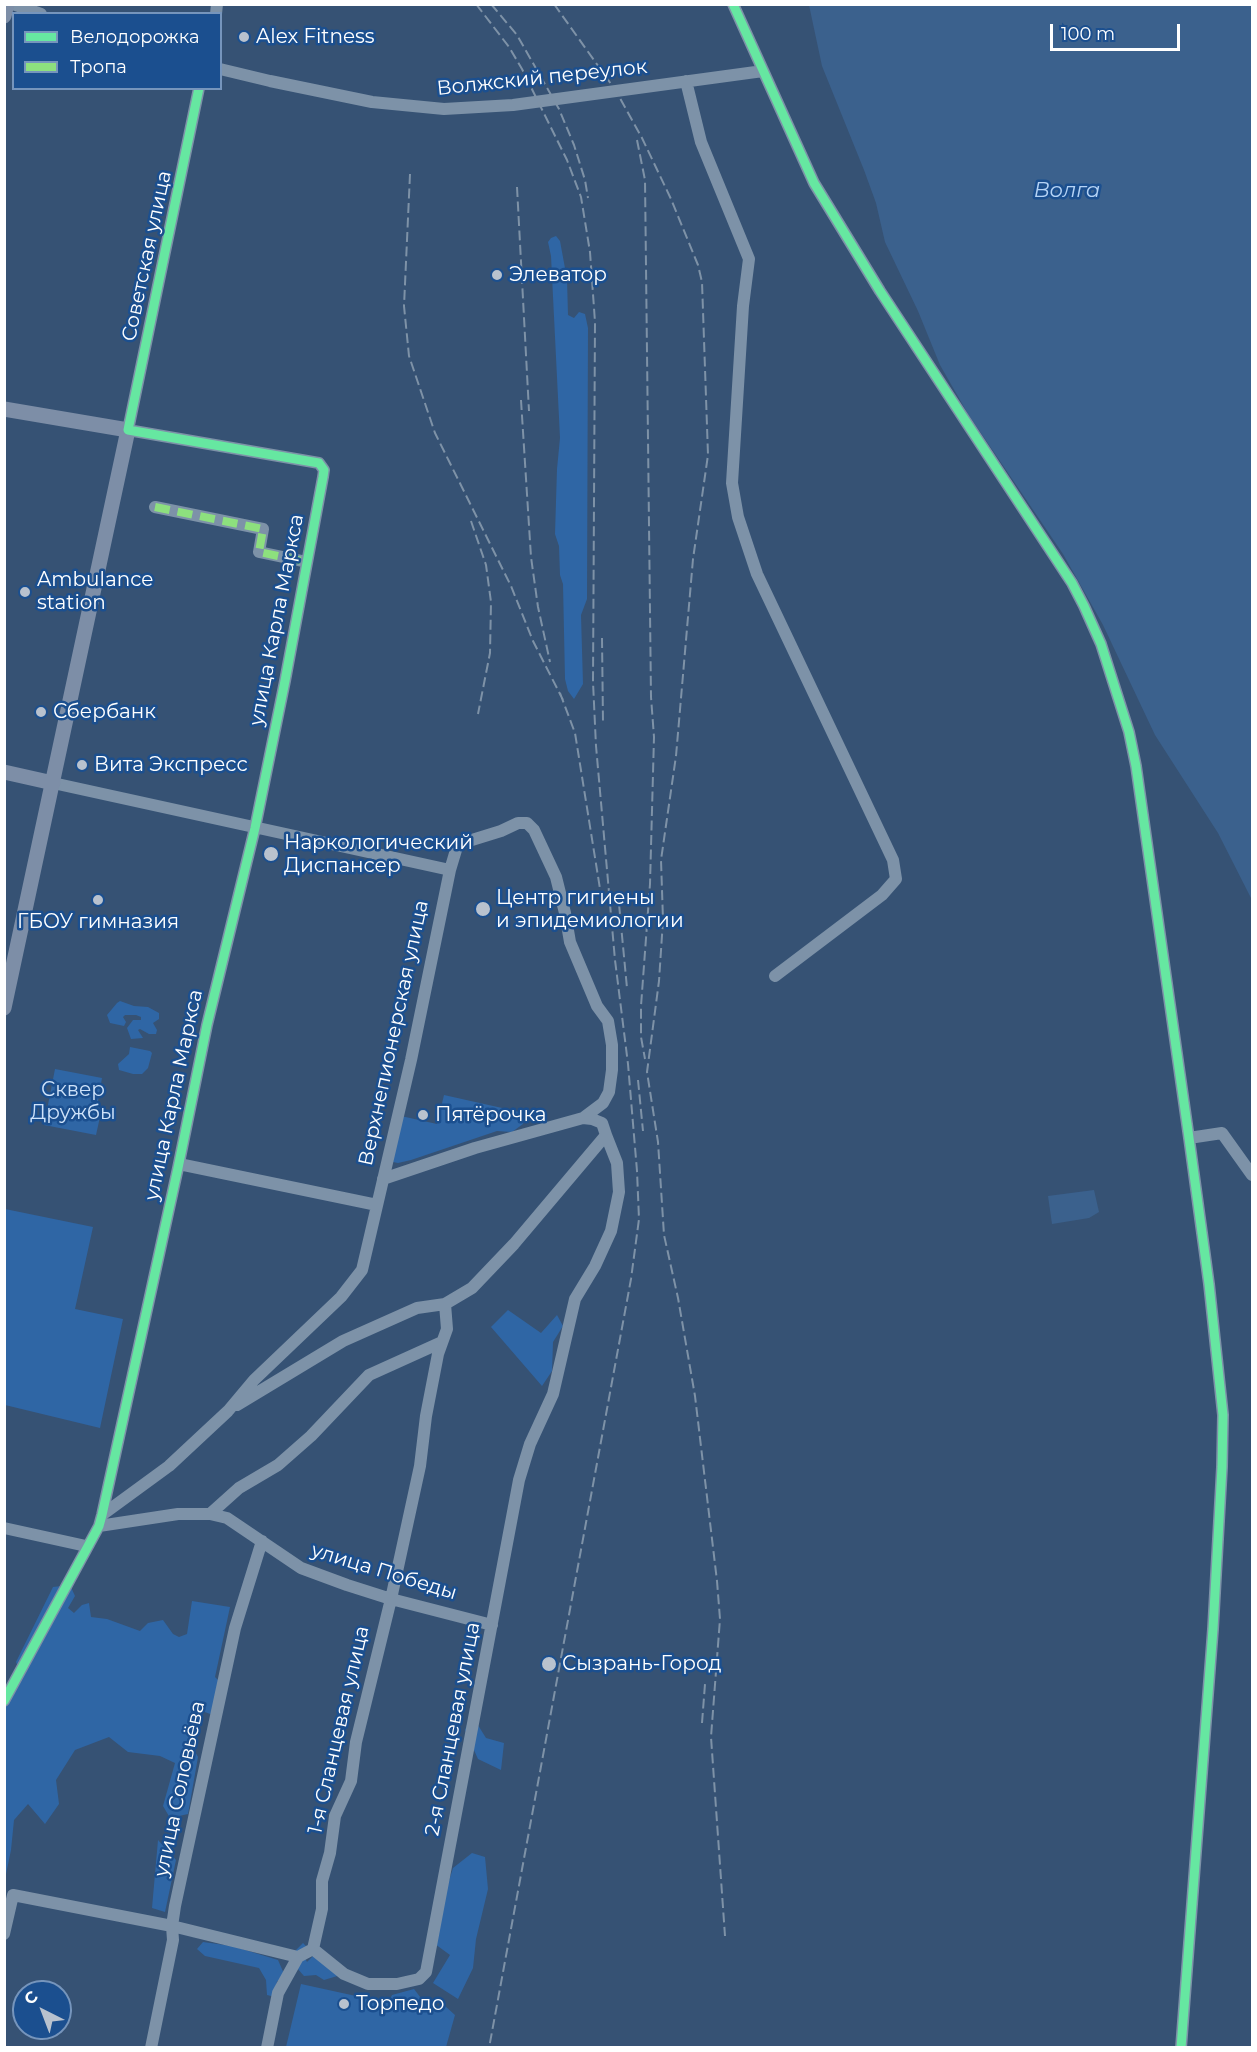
<!DOCTYPE html>
<html>
<head>
<meta charset="utf-8">
<style>
  body { margin:0 }
  #map { position:relative; width:1257px; height:2052px; overflow:hidden; background:#365274; font-family:Montserrat,sans-serif }
  canvas { display:block }
  .frame { position:absolute; inset:0; border:6px solid #fff; pointer-events:none }
  .legend { position:absolute; left:12px; top:12px; width:210px; height:78px; box-sizing:border-box; background:#1b4f8f; border:2px solid #7695bc; margin:0; padding:8px 10px; list-style:none; font-size:18px; color:#fff }
  .legend li { display:flex; align-items:center; gap:12px; height:30px }
  .legend b { width:30px; border:2px solid #7695bc }
  .north { position:absolute; left:12px; top:1980px; width:60px; height:60px; box-sizing:border-box; background:#1b4f8f; border:2px solid #7695bc; border-radius:50%; rotate:318deg; font-size:16px; font-weight:700; line-height:24px; text-align:center; color:#fff }
  .north::after { content:''; display:block; margin:auto; width:21px; height:27px; background:#b9c2ce; clip-path:polygon(50% 0,100% 100%,50% 72%,0 100%) }
  .scale { position:absolute; left:1050px; top:24px; width:130px; height:27px; box-sizing:border-box; border:3px solid #fff; border-top:0; padding-left:8px; font-size:18px; line-height:21px; white-space:nowrap; color:#fff; -webkit-text-stroke:4px #1b4f8f; paint-order:stroke }
</style>
</head>
<body>
<div id="map">
<canvas width="1257" height="2052"></canvas>
<div class="frame"></div>
<ul class="legend">
<li><b style="height:8px;background:#66e7a1"></b>Велодорожка</li>
<li><b style="height:8px;background:#8de07e"></b>Тропа</li>
</ul>
<div class="north">С</div>
<div class="scale">100 m</div>
</div>
<script>
const ctx = document.querySelector('canvas').getContext('2d');
ctx.lineJoin = 'round';
function fillPath(path, color) { ctx.fillStyle = color; ctx.fill(path, 'evenodd'); }
const toPath = rows => new Path2D(rows.map(r => 'M' + r).join(''));
function strokePath(path, color, width, dash) { ctx.strokeStyle = color; ctx.lineWidth = width; ctx.lineCap = dash ? 'butt' : 'round'; ctx.setLineDash(dash || []); ctx.stroke(path); }
function write(font, color, halo, rows, align = 'center') {
  ctx.font = font + ' Montserrat,sans-serif'; ctx.lineWidth = 5; ctx.setLineDash([]); ctx.textBaseline = 'middle'; ctx.strokeStyle = halo; ctx.fillStyle = color; for (const [text, x, y, turn = 0] of rows) {
    ctx.save(); ctx.translate(x, y); ctx.rotate((+turn || 0) * Math.PI / 180); ctx.textAlign = isNaN(turn) ? turn : align; if (halo) ctx.strokeText(text, 0, 0); ctx.fillText(text, 0, 0); ctx.restore();
  }
}
fillPath(toPath([
  [556,236,560,241,567,279,568,315,574,318,579,312,585,314,588,328,587,599,581,615,583,684,574,699,568,691,565,679,563,584,560,575,559,546,555,534,557,469,560,438,551,256,548,242,551,238],
  [120,1001,134,1006,148,1007,159,1013,159,1019,153,1023,157,1030,156,1034,149,1034,140,1029,138,1030,143,1038,131,1039,127,1028,133,1020,141,1020,141,1017,136,1015,125,1015,123,1017,126,1022,124,1026,110,1023,107,1015,117,1003],
  [130,1047,150,1051,152,1053,148,1068,142,1074,133,1074,119,1070,118,1064,129,1054],
  [55,1069,102,1078,97,1107,102,1108,96,1135,44,1125],
  [444,1095,520,1112,525,1117,523,1124,512,1132,497,1131,411,1160,398,1163,393,1162,401,1116,437,1124],
  [5,1209,93,1227,75,1309,123,1319,100,1428,5,1405],
  [508,1310,541,1333,557,1315,563,1326,553,1342,552,1371,542,1386,491,1327],
  [70,1585,75,1596,68,1608,74,1613,82,1605,89,1603,91,1617,107,1619,140,1631,148,1623,163,1620,173,1634,179,1637,187,1634,192,1601,230,1607,215,1677,223,1685,213,1715,194,1708,189,1741,198,1757,188,1814,170,1818,163,1806,175,1763,160,1756,128,1752,109,1737,75,1750,56,1780,59,1804,45,1824,28,1804,14,1820,11,1850,5,1879,5,1697,18,1667,16,1662,53,1587],
  [471,1714,486,1738,504,1743,501,1770,478,1759,465,1730],
  [158,1840,176,1860,165,1912,152,1908],
  [472,1853,485,1857,488,1889,476,1939,473,1968,458,1999,433,1983,450,1955,435,1944,442,1903,453,1868],
  [203,1942,232,1946,278,1960,289,1985,277,1981,275,1997,267,1995,266,1980,259,1968,205,1956,197,1949],
  [303,1943,308,1948,304,1956,307,1962,315,1954,344,1974,324,1980,316,1975,304,1976,290,1960,293,1953],
  [301,1984,388,2003,392,1995,414,1989,430,2010,445,2006,455,2015,446,2047,286,2047]
]), '#2f66a5');
fillPath(toPath([
  [809,5,1252,5,1252,900,1218,833,1155,735,1103,625,1063,554,968,414,940,365,918,311,885,242,876,203,864,170,822,66],
  [1094,1190,1099,1212,1089,1218,1052,1224,1048,1196]
]), '#3b618d');
strokePath(toPath([
  [13,4,41,14],
  [733,4,814,183,880,291,1072,583,1084,606,1101,644,1129,732,1136,766,1189,1138,1209,1284,1223,1415,1222,1467,1213,1629,1181,2048],
  [216,14,217,4],
  [220,69,270,81,372,102,444,109,513,105,763,71],
  [686,81,701,142,749,259,743,306,732,483,738,517,757,574,893,860,896,879,882,895,775,976],
  [155,507,263,529,259,552,307,562],
  [53,783,450,870],
  [1189,1138,1222,1133,1252,1175],
  [179,1164,377,1205],
  [237,1405,343,1341,417,1308,445,1304,472,1288,514,1244,606,1135,602,1123,592,1119,583,1118,475,1148,383,1179],
  [210,1514,239,1488,278,1465,311,1436,369,1375,442,1342],
  [102,1515,169,1466,228,1411,254,1380,341,1297,362,1270,411,1060,450,870,456,850,459,844,501,831,518,823,527,823,534,830,556,877,565,913,570,942,597,1006,608,1021,612,1045,612,1070,609,1092,603,1103,583,1118],
  [99,1526,178,1514,210,1514,227,1518,301,1568,347,1585,391,1599,492,1625],
  [4,1528,86,1546],
  [4,1701,99,1526,102,1515,178,1168,207,1025,255,828,285,681,323,477,324,470,319,463,128,430,199,88],
  [4,1934,13,1895,172,1926,298,1957],
  [313,1949,344,1974,368,1984,397,1984,419,1979,426,1972,519,1480,530,1444,553,1394,575,1299,595,1266,611,1231,619,1192,617,1163,606,1135],
  [151,2048,173,1940,172,1926,175,1906,235,1628,262,1541],
  [267,2048,278,1993,298,1957,313,1949,322,1909,322,1881,330,1853,335,1816,351,1781,356,1742,391,1599,420,1466,426,1416,438,1354,447,1329,445,1304]
]), '#7d92a8', 12);
strokePath(toPath([
  [4,16,7,4],
  [4,409,128,430,4,1008],
  [4,772,53,783]
]), '#7d8ea7', 15);
strokePath(toPath([
  [476,4,509,47,522,69,567,160,581,197,590,252,595,322,593,682,596,746,615,960,628,1064,637,1171,639,1219,631,1279,489,2048],
  [491,4,517,35,559,109,574,145,585,180,588,198],
  [554,4,616,91,642,138,671,199,698,265,702,282,708,455,693,559,676,756,661,860,663,920,659,981,647,1072,658,1142,664,1235,678,1298,695,1396,717,1581,720,1619,711,1737,725,1936],
  [637,140,645,180,651,697,654,737,650,884,641,1006,641,1037,645,1059],
  [410,174,404,306,409,356,435,433,511,586,533,641,563,700],
  [517,187,529,411],
  [521,400,531,557,538,607,550,662],
  [471,521,486,565,491,602,490,653,478,714],
  [602,638,603,722],
  [560,693,575,733,601,895],
  [619,904,627,988],
  [638,1080,643,1131],
  [702,1723,705,1684]
]), '#7e92a7', 2, [10, 4.5]);
strokePath(toPath([
  [155,507,263,529,259,552,307,562]
]), '#8de07e', 8, [15, 8]);
strokePath(toPath([
  [733,4,814,183,880,291,1072,583,1084,606,1101,644,1129,732,1136,766,1189,1138,1209,1284,1223,1415,1222,1467,1213,1629,1181,2048],
  [4,1701,99,1526,102,1515,178,1168,207,1025,255,828,285,681,323,477,324,470,319,463,128,430,199,88]
]), '#66e7a1', 9);
for (const [x, y, r, color] of [
  [244,37,6,"#b9c2ce"],
  [497,275,6,"#b9c2ce"],
  [25,592,6,"#b9c2ce"],
  [41,712,6,"#b9c2ce"],
  [82,765,6,"#b9c2ce"],
  [271,854,8,"#b9c2ce"],
  [98,900,6,"#b9c2ce"],
  [483,909,8,"#b9c2ce"],
  [423,1115,6,"#b9c2ce"],
  [549,1664,8,"#b9c2ce"],
  [344,2004,6,"#b9c2ce"]
]) { const dot = new Path2D(); dot.arc(x, y, r, 0, 2 * Math.PI); ctx.fillStyle = color; ctx.fill(dot); strokePath(dot, '#1b4f8f', 2); }
write('20px', '#fff', '#1b4f8f', [
  ["Alex Fitness",256,37],
  ["Элеватор",509,275],
  ["Ambulance",37,580],
  ["station",37,603],
  ["Сбербанк",53,712],
  ["Вита Экспресс",94,765],
  ["Наркологический",284,843],
  ["Диспансер",284,866],
  ["Центр гигиены",496,898],
  ["и эпидемиологии",496,921],
  ["ГБОУ гимназия",98,922,"center"],
  ["Пятёрочка",435,1115],
  ["Сызрань-Город",562,1664],
  ["Торпедо",356,2004]
], 'left');
write('20px', '#fff', '#1b4f8f', [
  ["Волжский переулок",542,78,-6],
  ["Советская улица",147,256,-78],
  ["улица Карла Маркса",277,620,-79],
  ["Верхнепионерская улица",394,1033,-78],
  ["улица Карла Маркса",174,1095,-78],
  ["улица Победы",384,1572,17],
  ["2-я Сланцевая улица",453,1729,-79],
  ["1-я Сланцевая улица",339,1730,-77],
  ["улица Соловьёва",180,1789,-78]
]);
write('20px', '#cfe3fa', '#1b4f8f', [
  ["Сквер",73,1090],
  ["Дружбы",73,1113]
]);
write('italic 21px', '#b5d3f5', '#1b4f8f', [
  ["Волга",1067,191]
]);
</script>
</body>
</html>
